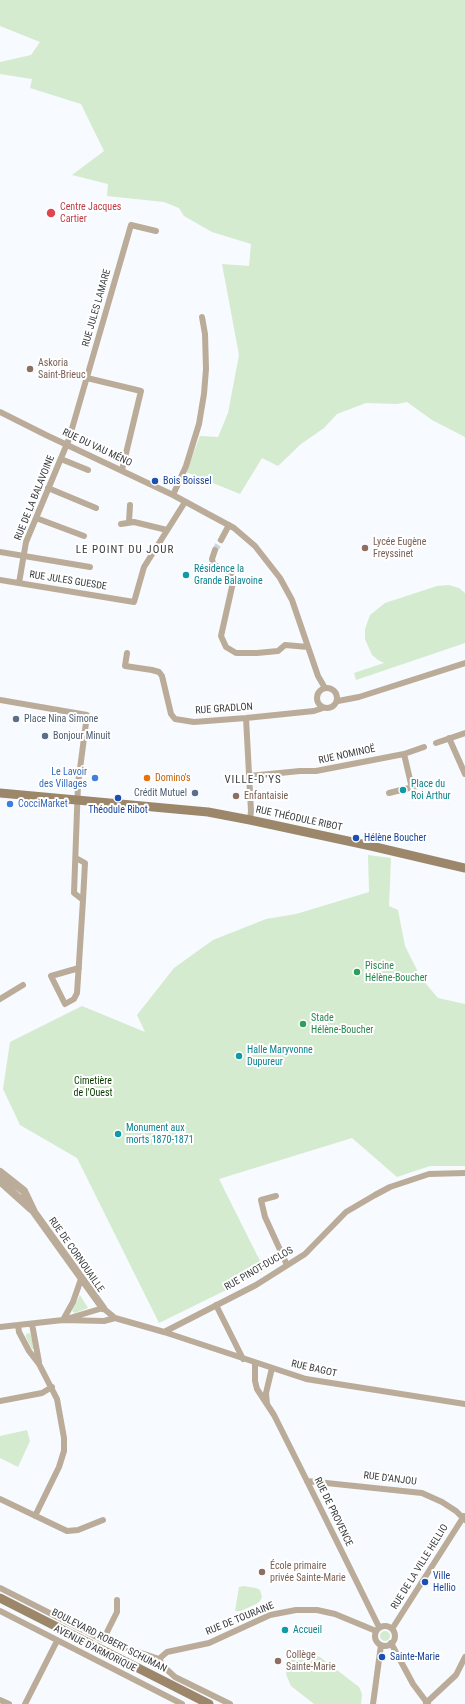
<!DOCTYPE html>
<html>
<head>
<meta charset="utf-8">
<style>
  body { margin:0 }
  canvas { display:block; background:#f7fafe }
</style>
</head>
<body>
<canvas width="465" height="1704"></canvas>
<script>
const ctx = document.querySelector('canvas').getContext('2d');
ctx.lineJoin = 'round';
function fillPath(path, color) { ctx.fillStyle = color; ctx.fill(path, 'evenodd'); }
const toPath = rows => new Path2D(rows.map(r => 'M' + r).join(''));
function strokePath(path, color, width, dash) { ctx.strokeStyle = color; ctx.lineWidth = width; ctx.lineCap = dash ? 'butt' : 'round'; ctx.setLineDash(dash || []); ctx.stroke(path); }
function write(font, color, halo, rows, align = 'center') {
  ctx.font = font + ' "Roboto Condensed",sans-serif'; ctx.lineWidth = 4; ctx.setLineDash([]); ctx.textBaseline = 'middle'; ctx.strokeStyle = halo; ctx.fillStyle = color; for (const [text, x, y, turn = 0] of rows) {
    ctx.save(); ctx.translate(x, y); ctx.rotate((+turn || 0) * Math.PI / 180); ctx.textAlign = isNaN(turn) ? turn : align; if (halo) ctx.strokeText(text, 0, 0); ctx.fillText(text, 0, 0); ctx.restore();
  }
}
fillPath(toPath([
  [0,0,465,0,465,437,432,420,407,402,397,404,366,403,337,414,324,428,301,444,278,466,262,458,240,494,186,472,200,436,218,437,228,413,239,355,222,264,249,266,251,244,212,232,184,216,179,208,164,202,107,196,108,184,72,175,104,151,81,104,30,88,32,79,0,74,0,62,31,55,40,42,0,26],
  [449,585,459,588,465,593,465,643,356,680,354,673,384,663,378,660,372,655,365,639,365,629,370,615,385,603,437,586],
  [368,855,391,858,389,906,398,910,405,946,421,978,438,998,465,1004,465,1166,430,1166,397,1177,352,1138,219,1179,265,1271,159,1323,77,1158,20,1125,3,1089,10,1042,82,1006,145,1032,137,1015,174,968,213,940,266,919,296,914,369,892],
  [80,1295,88,1308,75,1313,72,1311],
  [30,1333,35,1349,32,1349,26,1337,26,1334],
  [27,1430,30,1441,18,1467,0,1458,0,1436],
  [243,1586,256,1588,260,1590,262,1597,260,1601,256,1604,241,1611,235,1611,239,1587],
  '380 1636a5 5 0 1 1 10 0a5 5 0 1 1-10 0Z',
  [308,1653,320,1657,359,1687,362,1694,361,1704,314,1704,291,1686,286,1674,290,1661,301,1654]
]), '#d4ebcf');
strokePath(toPath([
  [215,550,221,540]
]), '#d1d4d8', 6, [6, 3]);
strokePath(toPath([
  [87,378,141,391,122,470],
  [0,412,46,435,173,495,234,528,255,546,280,578,292,600,318,676,325,688],
  [61,459,88,470],
  [48,488,96,508],
  [173,495,186,466,199,424,204,394,206,369,205,334,202,317],
  [36,518,84,536],
  [129,522,130,505],
  [121,524,134,522,167,530],
  [221,540,229,525],
  [215,550,212,559,213,564,232,575,234,578,221,636,226,647,236,653,257,653,278,651,285,645,308,647],
  [0,552,90,567],
  [0,580,134,602,144,567,185,502],
  [19,583,26,542,69,439,131,225,156,231],
  [127,653,125,666,152,670,159,672,162,676,171,714,175,719,194,722,246,718,314,711,323,708],
  '317 698a10 10 0 1 1 20 0a10 10 0 1 1-20 0Z',
  [0,700,87,715,78,784,74,893,83,900,79,963,77,993,74,999,65,1004,51,976,79,968],
  [338,701,359,697,465,663],
  [246,718,251,811,250,820],
  [449,738,465,774],
  [436,743,465,733],
  [404,754,412,788],
  [249,776,300,771,316,771,404,754,424,747],
  [389,793,417,786],
  [76,858,85,863,83,900],
  [0,999,23,985],
  [276,1196,261,1200,265,1217,287,1265],
  [216,1305,243,1359],
  [63,1320,103,1308,115,1318,164,1332,306,1379,465,1404],
  [63,1320,73,1302,81,1279],
  [32,1324,39,1362],
  [18,1325,19,1332,29,1351,39,1364,57,1399,64,1438,64,1451,59,1467,35,1516],
  [0,1327,63,1320,104,1321,115,1318],
  [164,1332,256,1285,305,1254,346,1212,375,1195,390,1187,429,1174,465,1173],
  [255,1363,255,1381,257,1389,274,1415,307,1481,379,1627],
  [0,1401,42,1393,52,1387],
  [267,1404,266,1393,272,1368],
  [307,1481,422,1493,442,1502,456,1511,465,1520],
  [0,1499,67,1531,78,1530,103,1520],
  [0,1588,103,1640,159,1659,163,1666,175,1677,230,1704],
  [0,1611,182,1704],
  '375 1636a10 10 0 1 1 20 0a10 10 0 1 1-20 0Z',
  [392,1629,464,1516],
  [103,1640,117,1612,117,1600],
  [391,1643,413,1684,428,1704],
  [159,1659,167,1652,209,1643,270,1615,296,1610,317,1610,335,1614,376,1631],
  [0,1700,9,1704],
  [426,1703,456,1675,465,1657],
  [25,1704,57,1641],
  [373,1704,381,1645]
]), '#bbac9a', 6);
strokePath(toPath([
  [0,1172,24,1191,34,1212,103,1308],
  [0,1181,31,1209]
]), '#bbac9a', 8);
strokePath(toPath([
  [0,793,208,812,250,820,371,846,465,868],
  [0,1598,209,1704]
]), '#9c876b', 9);
for (const [x, y, r, color] of [
  [51,213,5,"#e0444e"],
  [30,369,4,"#8d6e63"],
  [155,481,4,"#1a4fb4"],
  [365,548,4,"#8d6e63"],
  [186,575,4,"#0f9aa8"],
  [16,719,4,"#5c6f8a"],
  [45,736,4,"#5c6f8a"],
  [95,778,4,"#3f7fe0"],
  [147,778,4,"#e8710a"],
  [403,790,4,"#0f9aa8"],
  [195,793,4,"#5c6f8a"],
  [236,796,4,"#8d6e63"],
  [118,798,4,"#1a4fb4"],
  [10,804,4,"#3f7fe0"],
  [356,838,4,"#1a4fb4"],
  [357,972,4,"#2e9e5b"],
  [303,1024,4,"#2e9e5b"],
  [239,1056,4,"#0f9aa8"],
  [118,1134,4,"#0f9aa8"],
  [262,1572,4,"#8d6e63"],
  [425,1582,4,"#1a4fb4"],
  [285,1630,4,"#0f9aa8"],
  [382,1657,4,"#1a4fb4"],
  [278,1661,4,"#8d6e63"]
]) { const dot = new Path2D(); dot.arc(x, y, r, 0, 2 * Math.PI); ctx.fillStyle = color; ctx.fill(dot); strokePath(dot, '#fff', 1.5); }
write('10px', '#be3a42', '#fff', [
  ["Centre Jacques",60,207],
  ["Cartier",60,219]
], 'left');
write('10px', '#393b3e', '#fff', [
  ["RUE JULES LAMARE",97,308,-74],
  ["RUE DU VAU MÉNO",97,448,25],
  ["RUE DE LA BALAVOINE",35,498,-68],
  ["RUE JULES GUESDE",68,581,9],
  ["RUE GRADLON",224,709,-4],
  ["RUE NOMINOË",347,755,-12],
  ["RUE THÉODULE RIBOT",299,819,12],
  ["RUE DE CORNOUAILLE",76,1255,55],
  ["RUE PINOT-DUCLOS",259,1269,-30],
  ["RUE BAGOT",314,1369,13],
  ["RUE D'ANJOU",390,1479,7],
  ["RUE DE PROVENCE",333,1512,64],
  ["RUE DE LA VILLE HELLIO",420,1567,-58],
  ["RUE DE TOURAINE",240,1619,-22],
  ["BOULEVARD ROBERT SCHUMAN",109,1641,27],
  ["AVENUE D'ARMORIQUE",95,1649,27]
]);
write('10px', '#785e54', '#fff', [
  ["Askoria",38,363],
  ["Saint-Brieuc",38,375],
  ["Lycée Eugène",373,542],
  ["Freyssinet",373,554],
  ["Enfantaisie",244,796],
  ["École primaire",270,1566],
  ["privée Sainte-Marie",270,1578],
  ["Collège",286,1655],
  ["Sainte-Marie",286,1667]
], 'left');
write('10px', '#164399', '#fff', [
  ["Bois Boissel",163,481],
  ["Théodule Ribot",118,810,"center"],
  ["Hélène Boucher",364,838],
  ["Ville",433,1576],
  ["Hellio",433,1588],
  ["Sainte-Marie",390,1657]
], 'left');
write('10px', '#0d838f', '#fff', [
  ["Résidence la",194,569],
  ["Grande Balavoine",194,581],
  ["Place du",411,784],
  ["Roi Arthur",411,796],
  ["Halle Maryvonne",247,1050],
  ["Dupureur",247,1062],
  ["Monument aux",126,1128],
  ["morts 1870-1871",126,1140],
  ["Accueil",293,1630]
], 'left');
write('10px', '#4e5e75', '#fff', [
  ["Place Nina Simone",24,719],
  ["Bonjour Minuit",53,736],
  ["Crédit Mutuel",187,793,"right"]
], 'left');
write('10px', '#366cbe', '#fff', [
  ["Le Lavoir",87,772],
  ["des Villages",87,784],
  ["CocciMarket",18,804,"left"]
], 'right');
write('10px', '#c56008', '#fff', [
  ["Domino's",155,778]
], 'left');
write('10px', '#27864d', '#fff', [
  ["Piscine",365,966],
  ["Hélène-Boucher",365,978],
  ["Stade",311,1018],
  ["Hélène-Boucher",311,1030]
], 'left');
write('10px', '#083a00', '#fff', [
  ["Cimetière",93,1081],
  ["de l'Ouest",93,1093]
]);
ctx.letterSpacing = '1px';
write('11px', '#393b3e', '#fff', [
  ["LE POINT DU JOUR",125,550],
  ["VILLE-D'YS",253,780]
]);
ctx.letterSpacing = '0px';
</script>
</body>
</html>
